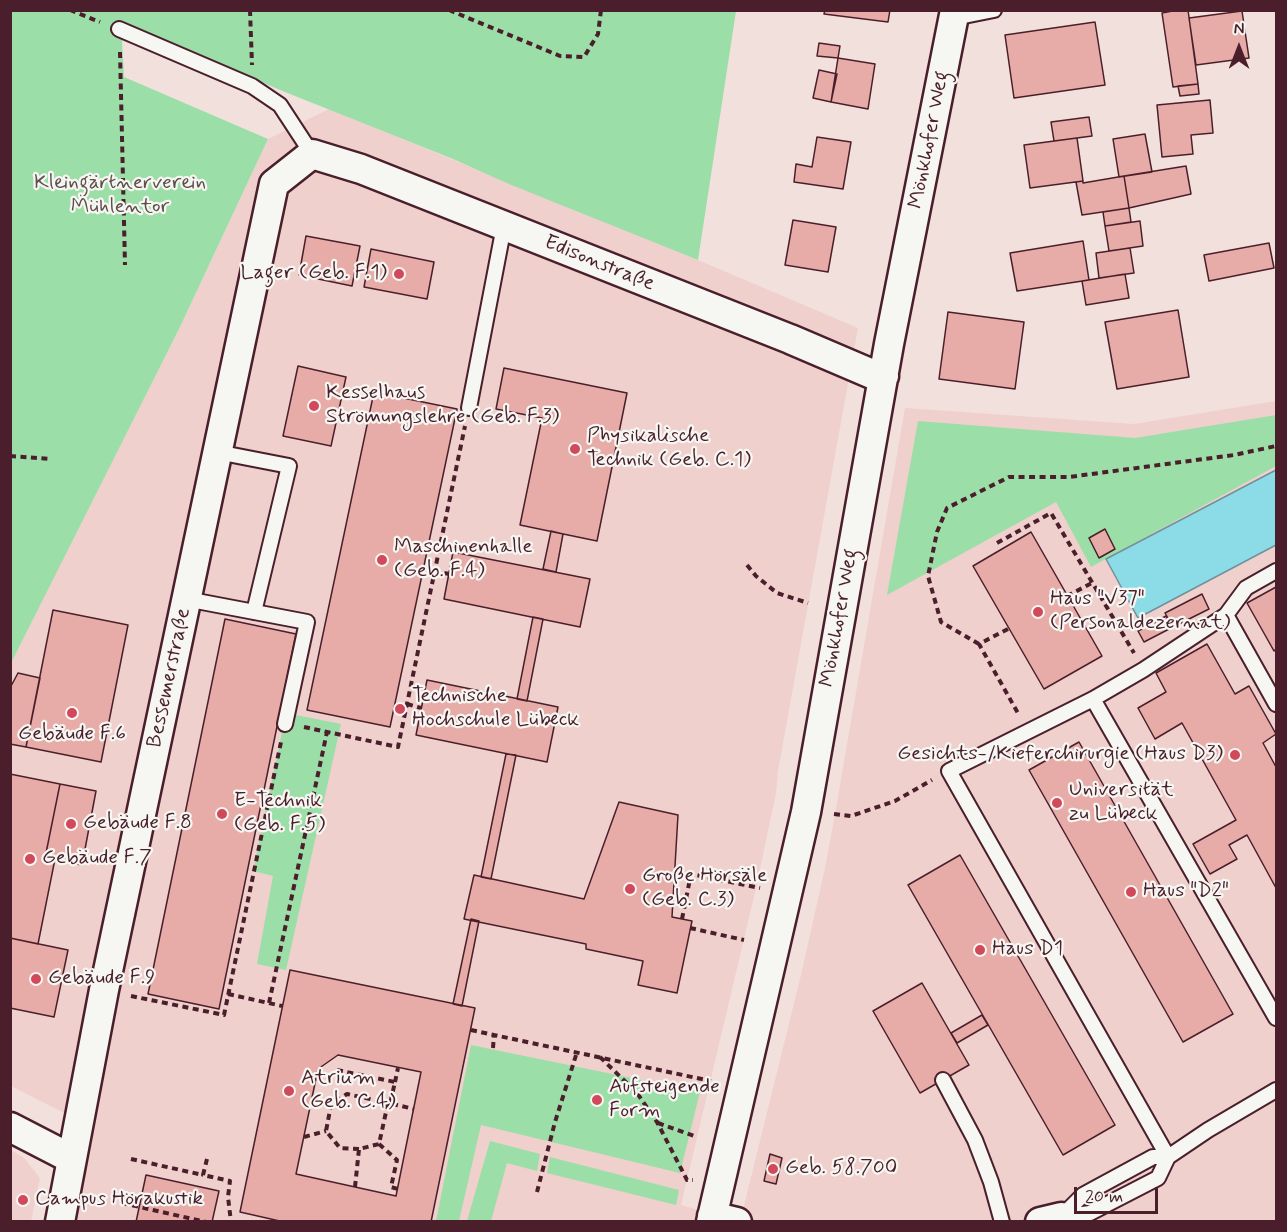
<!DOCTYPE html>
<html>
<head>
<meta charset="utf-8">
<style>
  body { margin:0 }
  #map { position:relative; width:1287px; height:1232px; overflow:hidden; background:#f2e0dc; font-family:Mynerve,sans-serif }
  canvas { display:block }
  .frame { position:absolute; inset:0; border:12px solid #4a1f2b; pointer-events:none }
  .north { position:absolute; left:1209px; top:18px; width:60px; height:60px; -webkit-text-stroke:4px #f6f6f2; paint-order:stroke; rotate:0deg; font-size:16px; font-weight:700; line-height:24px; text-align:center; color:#4a1f2b }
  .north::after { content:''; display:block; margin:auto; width:21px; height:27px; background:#4a1f2b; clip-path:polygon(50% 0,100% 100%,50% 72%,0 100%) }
  .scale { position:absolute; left:1074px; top:1187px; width:84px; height:27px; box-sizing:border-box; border:3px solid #4a1f2b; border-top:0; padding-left:8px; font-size:18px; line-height:21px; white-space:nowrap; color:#4a1f2b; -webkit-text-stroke:4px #f6f6f2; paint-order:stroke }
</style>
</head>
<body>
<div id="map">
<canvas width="1287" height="1232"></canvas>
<div class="frame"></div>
<div class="north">N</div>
<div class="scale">20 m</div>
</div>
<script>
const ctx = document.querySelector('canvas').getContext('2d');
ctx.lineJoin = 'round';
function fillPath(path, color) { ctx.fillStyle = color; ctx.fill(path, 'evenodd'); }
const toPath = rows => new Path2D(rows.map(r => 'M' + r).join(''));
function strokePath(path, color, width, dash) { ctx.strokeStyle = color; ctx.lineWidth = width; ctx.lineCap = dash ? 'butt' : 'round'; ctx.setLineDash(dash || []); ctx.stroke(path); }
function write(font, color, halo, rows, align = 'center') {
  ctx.font = font + ' Mynerve,sans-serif'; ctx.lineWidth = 4.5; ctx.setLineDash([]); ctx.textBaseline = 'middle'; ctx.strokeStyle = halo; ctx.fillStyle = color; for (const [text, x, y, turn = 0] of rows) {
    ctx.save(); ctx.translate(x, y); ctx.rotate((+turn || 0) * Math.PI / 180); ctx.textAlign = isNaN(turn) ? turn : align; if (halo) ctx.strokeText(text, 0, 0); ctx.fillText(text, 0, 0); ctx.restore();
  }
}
fillPath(toPath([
  [329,109,698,260,858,328,778,771,776,793,756,888,681,1205,737,1221,72,1221,90,1126,11,1086,10,663,179,329,268,139],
  [1276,401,1276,1221,740,1222,801,975,825,868,835,814,905,408,1134,424],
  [11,1150,24,1158,40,1178,31,1221,11,1221]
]), '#efd0cc');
fillPath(toPath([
  [11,11,736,11,698,260,509,184,453,159,285,92,129,26,122,41,124,77,268,139,179,329,11,663],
  [1276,415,1276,466,1091,567,1056,502,887,595,918,421,1135,438],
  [286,713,341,724,286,970,257,964,273,876,253,871],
  [471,1045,700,1092,680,1173,481,1125,459,1221,436,1221],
  [490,1141,540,1154,537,1171,507,1163,491,1221,467,1221],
  [550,1157,679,1190,676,1205,547,1173]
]), '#9cdea8');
const water = toPath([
  [1276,470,1276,545,1138,618,1106,559,1276,470]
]);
fillPath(water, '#8cdce8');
strokePath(water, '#72909c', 1.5);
const building = toPath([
  [825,10,890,10,888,22,824,14,825,10],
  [1178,10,1188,10,1198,84,1173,87,1162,13,1178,10],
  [1242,11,1249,58,1196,65,1189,18,1242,11],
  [1095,22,1105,85,1014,98,1005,35,1095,22],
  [819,43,840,46,838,58,817,56,819,43],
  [838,58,875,64,868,109,831,102,838,58],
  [819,70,837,74,831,102,813,98,819,70],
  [1198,84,1199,94,1180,96,1178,86,1198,84],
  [1210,100,1213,133,1191,135,1193,154,1162,157,1157,105,1210,100],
  [1089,117,1092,136,1054,141,1051,122,1089,117],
  [1145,134,1152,172,1119,177,1113,139,1145,134],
  [817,137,851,142,843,189,794,182,796,164,812,167,817,137],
  [1077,138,1083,181,1030,188,1024,145,1077,138],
  [1186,166,1191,194,1129,208,1124,176,1186,166],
  [1124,176,1129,208,1082,215,1076,182,1083,181,1083,183,1124,176],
  [1129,208,1131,222,1105,226,1103,212,1129,208],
  [793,220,836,227,828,272,785,265,793,220],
  [1140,221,1143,246,1109,251,1105,226,1140,221],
  [306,236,360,246,352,286,299,275,306,236],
  [1083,241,1089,280,1017,291,1010,253,1083,241],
  [1269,243,1274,268,1209,281,1204,255,1269,243],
  [1130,248,1134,273,1099,278,1096,253,1130,248],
  [371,249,434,262,427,299,364,287,371,249],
  [1125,274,1129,298,1086,305,1082,281,1125,274],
  [1178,310,1189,377,1117,389,1105,322,1178,310],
  [948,312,1024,322,1015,389,939,379,948,312],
  [298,366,346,377,331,446,283,436,298,366],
  [504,368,627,393,597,541,520,525,542,418,496,409,504,368],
  [374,392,457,409,390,727,307,710,374,392],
  [1105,529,1115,549,1099,558,1089,538,1105,529],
  [551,531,563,534,556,572,543,569,551,531],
  [1031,532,1102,656,1044,689,973,566,1031,532],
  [453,552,590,579,580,627,444,599,453,552],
  [1276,587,1276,649,1274,651,1247,603,1276,587],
  [1202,594,1209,609,1173,627,1165,613,1202,594],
  [53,610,128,625,101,762,26,747,53,610],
  [1166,616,1173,627,1144,642,1138,631,1166,616],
  [533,617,543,619,527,701,517,699,533,617],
  [225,619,296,634,219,1009,148,994,225,619],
  [1207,644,1235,694,1249,686,1276,734,1263,743,1276,767,1276,888,1247,835,1229,845,1237,859,1210,874,1193,844,1236,820,1182,723,1155,739,1138,708,1166,692,1156,673,1207,644],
  [18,673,40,678,26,747,10,744,10,688,18,673],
  [427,680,558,707,547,762,416,735,427,680],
  [1079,742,1233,1014,1183,1042,1029,770,1079,742],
  [506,754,516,755,491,879,481,877,506,754],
  [10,774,60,784,45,858,55,859,38,944,10,938,10,774],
  [60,784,96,791,82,865,45,858,60,784],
  [619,802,678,815,672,917,692,921,677,993,638,985,643,961,586,949,586,944,464,919,474,875,584,899,619,802],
  [960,855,1115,1125,1063,1155,908,885,960,855],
  [471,919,479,921,462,1006,453,1004,471,919],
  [10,938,68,950,54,1017,10,1008,10,938],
  [290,970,475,1008,431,1222,284,1222,240,1212,290,970],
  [338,1055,421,1072,396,1196,296,1174,318,1069,338,1055],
  [922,983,969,1065,920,1093,873,1011,922,983],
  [982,1015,988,1025,957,1043,951,1033,982,1015],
  [770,1154,782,1158,776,1184,764,1181,770,1154],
  [146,1175,219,1191,212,1222,136,1222,146,1175]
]);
fillPath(building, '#e7aca8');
strokePath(building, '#4a1f2b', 1.5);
const lane = toPath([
  [954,18,994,10],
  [119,29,252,86,280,105,312,154],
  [469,408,504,226],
  [217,452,289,466,254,612],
  [186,599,307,622,285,724],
  [1226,615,1276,704],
  [1093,699,1276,1018],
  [943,1080,975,1140,991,1182,1002,1222],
  [1168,1157,949,771,1093,699,1143,670,1226,615,1246,588,1276,571],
  [1061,1217,1090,1213,1158,1178,1168,1157,1208,1130,1276,1090],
  [1061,1217,1083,1195,1153,1157,1168,1157]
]);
const street = toPath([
  [10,1127,72,1159],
  [712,1216,737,1222],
  [60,1222,104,990,274,184,312,154,361,169,790,339,872,374,884,376],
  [711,1222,806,812,889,344,955,10],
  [1040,1222,1061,1217,1064,1222]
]);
strokePath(lane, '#4a1f2b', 18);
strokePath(street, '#4a1f2b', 33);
strokePath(toPath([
  [70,10,100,22],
  [250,10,252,65],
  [449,10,560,56,584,57,598,34,601,10],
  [120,52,125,265],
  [10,456,50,459],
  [997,543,1051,513,1134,653],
  [747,565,756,576,777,593,808,603],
  [434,571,449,574],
  [1067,596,1092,583],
  [1008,629,979,644,1019,715],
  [979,644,941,622,928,576,937,532,947,508,1009,477,1069,477,1234,455,1276,446],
  [407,704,421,708],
  [304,727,398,747,465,426],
  [834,814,851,816,895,801,932,780],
  [682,919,691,874,760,888],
  [690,928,744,940],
  [228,994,282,1006],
  [131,996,224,1015,281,742],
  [269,1003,327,732],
  [471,1030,494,1035],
  [493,1048,494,1035,711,1081],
  [600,1057,637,1093,657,1122,687,1180,693,1180],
  [337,1070,395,1082,390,1104],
  [395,1082,398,1068],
  [658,1123,697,1137],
  [304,1137,326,1131],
  [379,1144,397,1160,391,1187,398,1189],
  [359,1149,340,1148,326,1131,331,1105,347,1094,388,1103],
  [131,1159,203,1175],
  [207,1159,203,1175,230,1181,228,1197,231,1222],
  [355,1187,359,1149,379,1144,388,1103,414,1109],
  [537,1192,555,1122,577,1052],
  [122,1203,206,1222]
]), '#4a1f2b', 4, [6, 4.5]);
strokePath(lane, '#f6f6f2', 14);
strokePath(street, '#f6f6f2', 28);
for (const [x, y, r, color] of [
  [399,274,6,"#d1495b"],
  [314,406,6,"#d1495b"],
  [575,449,6,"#d1495b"],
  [382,560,6,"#d1495b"],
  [1038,612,6,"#d1495b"],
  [400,709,6,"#d1495b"],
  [72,713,6,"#d1495b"],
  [1235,755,6,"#d1495b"],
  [1057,803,6,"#d1495b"],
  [222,814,6,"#d1495b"],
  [71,824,6,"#d1495b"],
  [30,859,6,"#d1495b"],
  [630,889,6,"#d1495b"],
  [1131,892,6,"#d1495b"],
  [980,950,6,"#d1495b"],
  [36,979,6,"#d1495b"],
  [289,1091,6,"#d1495b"],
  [597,1100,6,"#d1495b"],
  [773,1169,6,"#d1495b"],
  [23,1200,6,"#d1495b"]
]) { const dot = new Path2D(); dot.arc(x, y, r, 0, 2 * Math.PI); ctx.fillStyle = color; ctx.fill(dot); strokePath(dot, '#f6f6f2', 2); }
write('21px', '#4a1f2b', '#f6f6f2', [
  ["Mönkhofer Weg",930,140,-79],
  ["Edisonstraße",599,264,22],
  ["Mönkhofer Weg",840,618,-80],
  ["Bessemerstraße",170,678,-78]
]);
write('21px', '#5e4f4a', '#f6f6f2', [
  ["Kleingärtnerverein",120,184],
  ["Mühlentor",120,208]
]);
write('21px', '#4a1f2b', '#f6f6f2', [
  ["Lager (Geb. F.1)",387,274,"right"],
  ["Kesselhaus",326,394],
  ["Strömungslehre (Geb. F.3)",326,418],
  ["Physikalische",587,437],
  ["Technik (Geb. C.1)",587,461],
  ["Maschinenhalle",394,548],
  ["(Geb. F.4)",394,572],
  ["Haus \"V37\"",1050,600],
  ["(Personaldezernat)",1050,624],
  ["Technische",412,697],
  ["Hochschule Lübeck",412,721],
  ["Gebäude F.6",72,735,"center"],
  ["Gesichts-/Kieferchirurgie (Haus D3)",1223,755,"right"],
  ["Universität",1069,791],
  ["zu Lübeck",1069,815],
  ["E-Technik",234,802],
  ["(Geb. F.5)",234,826],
  ["Gebäude F.8",83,824],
  ["Gebäude F.7",42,859],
  ["Große Hörsäle",642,877],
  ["(Geb. C.3)",642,901],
  ["Haus \"D2\"",1143,892],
  ["Haus D1",992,950],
  ["Gebäude F.9",48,979],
  ["Atrium",301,1079],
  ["(Geb. C.4)",301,1103],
  ["Aufsteigende",609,1088],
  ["Form",609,1112],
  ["Geb. 58.700",785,1169],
  ["Campus Hörakustik",35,1200]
], 'left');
</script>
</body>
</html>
